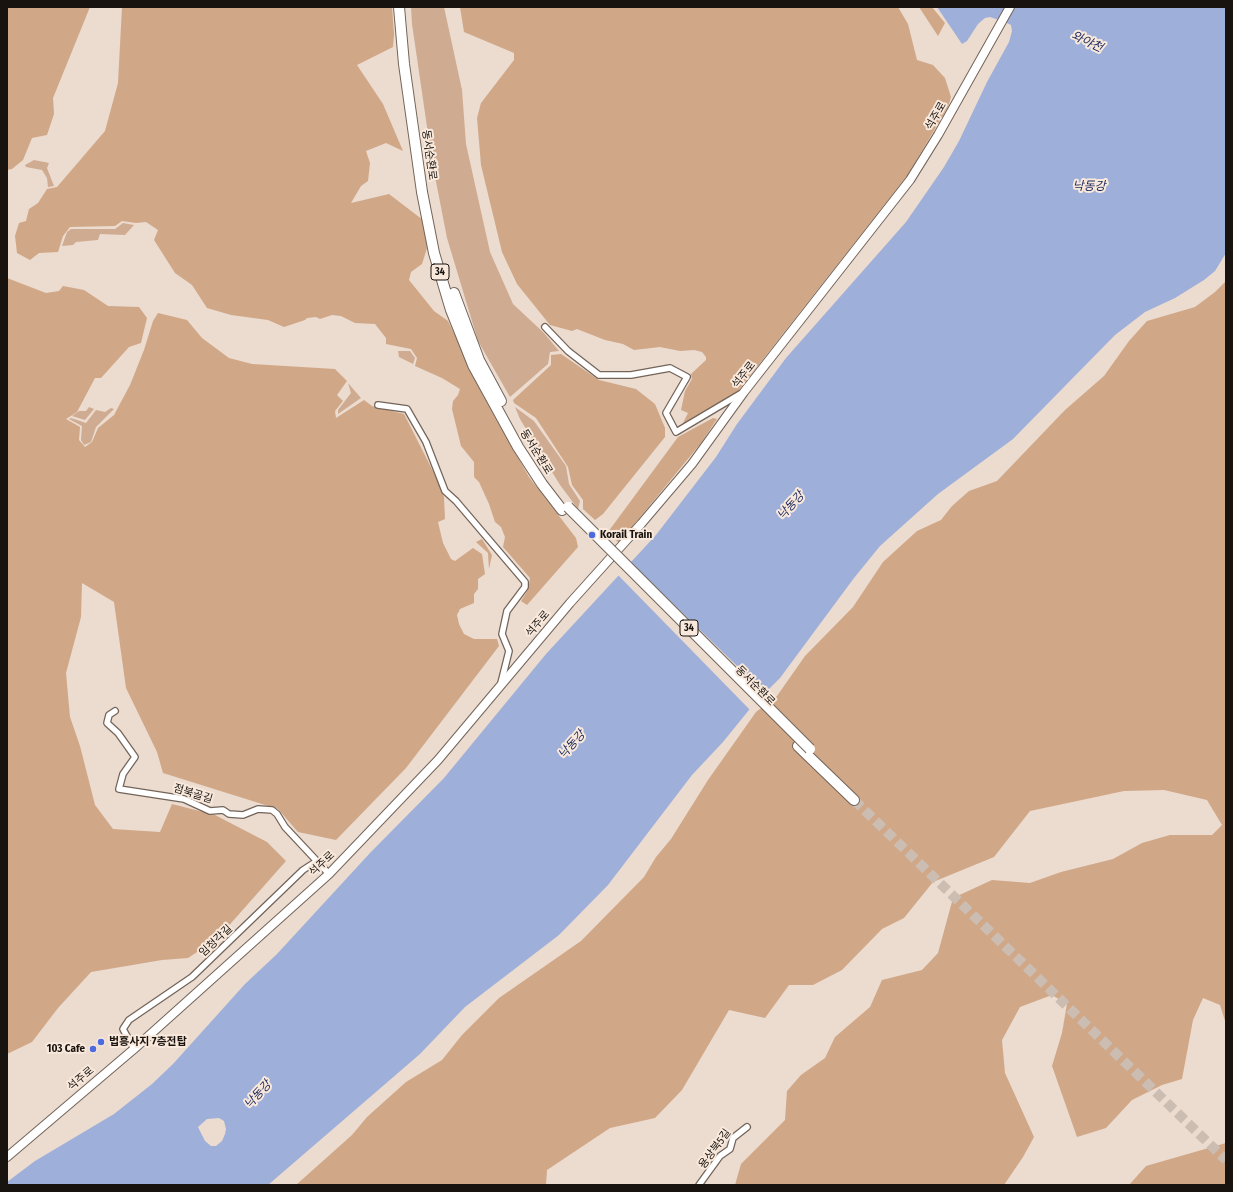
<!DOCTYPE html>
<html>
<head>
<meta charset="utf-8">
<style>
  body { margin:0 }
  #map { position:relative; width:1233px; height:1192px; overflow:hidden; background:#ecdbcf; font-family:"Fira Sans Condensed",sans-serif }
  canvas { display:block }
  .frame { position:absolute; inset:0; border:8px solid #18130e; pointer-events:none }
</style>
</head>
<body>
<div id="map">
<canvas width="1233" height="1192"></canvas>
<div class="frame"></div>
</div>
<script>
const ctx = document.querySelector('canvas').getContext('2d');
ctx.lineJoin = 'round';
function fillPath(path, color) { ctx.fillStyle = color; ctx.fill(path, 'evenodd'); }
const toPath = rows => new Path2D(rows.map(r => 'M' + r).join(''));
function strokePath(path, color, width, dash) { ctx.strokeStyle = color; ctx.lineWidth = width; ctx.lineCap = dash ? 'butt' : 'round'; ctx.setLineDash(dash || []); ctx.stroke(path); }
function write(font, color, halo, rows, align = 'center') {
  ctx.font = font + ' "Fira Sans Condensed","Noto Sans KR",sans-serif'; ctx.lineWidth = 4; ctx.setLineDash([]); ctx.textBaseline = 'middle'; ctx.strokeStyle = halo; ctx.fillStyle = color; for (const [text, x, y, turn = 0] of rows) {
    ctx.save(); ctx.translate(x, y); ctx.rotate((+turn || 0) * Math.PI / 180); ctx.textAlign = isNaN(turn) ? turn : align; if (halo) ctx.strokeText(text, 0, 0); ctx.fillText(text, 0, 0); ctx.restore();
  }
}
fillPath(toPath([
  [411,7,444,7,462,90,466,144,490,252,513,304,544,333,559,351,550,352,548,364,510,397,478,341,447,238,432,161,412,24],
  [34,160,49,163,47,168,54,186,48,187,47,178,42,170,26,167,25,165],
  [123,223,134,225,125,235,100,234,98,240,76,242,73,245,62,246,67,232,71,229,115,229],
  [398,351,410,351,415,358,413,364,399,357],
  [348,383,361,398,338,414,338,410,351,393],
  [89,407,94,409,85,420,72,416,79,411,86,411],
  [515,407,534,421,566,466,569,484,580,501,578,509,560,485,520,419],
  [111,408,114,409,96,427,91,442,84,445,81,440,82,426,69,419,71,418,86,423,96,410,105,412]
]), '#cfab91');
fillPath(toPath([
  [7,7,90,7,53,98,54,114,47,135,32,138,23,160,12,169,7,170],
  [122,7,392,7,394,34,393,47,357,65,383,104,403,151,386,143,366,151,370,163,368,181,361,186,351,203,389,194,423,220,427,248,422,264,411,272,409,280,434,311,448,321,491,410,529,477,576,538,578,547,527,605,521,601,528,590,530,578,503,547,505,537,501,527,495,522,489,504,479,482,474,477,474,462,461,446,452,409,453,401,458,395,460,389,442,378,415,366,417,358,411,349,386,344,386,338,375,324,355,323,341,316,332,315,320,319,316,317,307,318,305,320,284,327,268,320,231,315,207,308,192,285,175,273,154,240,158,230,146,222,136,223,122,221,115,226,70,227,63,236,58,252,39,253,30,260,17,253,15,236,19,223,26,221,29,209,38,203,47,189,57,187,105,131,118,83],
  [460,7,898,7,908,24,917,60,933,65,945,78,951,97,948,107,907,176,738,391,682,425,688,413,681,410,685,391,692,379,691,374,706,360,706,357,702,352,694,350,680,351,660,347,634,350,623,344,605,340,577,329,572,331,550,325,517,284,502,252,481,165,477,118,481,103,514,60,514,53,464,32],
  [919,7,932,7,945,23,938,36],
  [7,278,46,293,59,291,63,286,84,290,108,306,139,307,147,318,141,343,129,347,101,378,95,378,77,412,66,419,80,427,79,440,85,447,92,442,98,428,114,415,130,385,144,350,153,321,158,313,187,320,202,338,229,358,252,364,335,369,347,381,337,395,343,401,335,411,336,418,364,400,372,406,404,414,440,485,444,497,445,519,438,522,443,543,451,559,455,561,473,548,482,554,485,574,478,579,478,589,474,594,474,603,460,609,457,615,459,624,464,634,474,639,497,639,499,646,406,768,336,840,298,832,278,809,163,773,157,752,126,688,114,602,82,583,81,617,66,673,70,717,80,746,95,805,113,829,160,832,172,804,215,815,267,842,286,861,217,939,188,958,162,960,91,972,58,1008,32,1042,7,1054],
  [1226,281,1226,1024,1220,1005,1203,998,1193,1020,1182,1079,1162,1085,1132,1100,1106,1128,1077,1137,1052,1066,1062,1033,1067,1004,1052,995,1020,1007,1002,1040,1005,1073,1034,1137,1023,1157,1004,1185,735,1185,741,1164,785,1120,787,1091,801,1075,825,1058,835,1037,870,1007,882,980,922,970,938,953,953,898,992,880,1030,883,1061,872,1113,859,1142,843,1170,835,1212,835,1222,825,1207,800,1164,790,1124,791,1030,811,994,857,933,882,904,918,882,929,842,970,813,985,789,985,765,1018,729,1010,682,1090,655,1118,610,1128,547,1170,546,1185,296,1185,352,1135,367,1117,406,1082,442,1060,462,1035,499,998,581,941,644,877,656,857,671,839,708,780,756,712,777,696,805,656,853,607,883,562,917,531,941,520,952,506,969,491,997,481,1065,410,1104,376,1129,341,1147,321,1195,307,1215,292],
  [561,354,599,380,636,389,655,404,665,428,665,437,603,514,595,520,583,509,583,500,572,485,568,467,536,418,514,403,513,400,551,365,551,355],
  [713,418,717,419,701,443,619,543,608,532,678,437],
  [482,539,492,555,489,569,488,553,476,542],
  [1226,1143,1226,1185,1129,1185,1146,1166]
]), '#d0a787');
fillPath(toPath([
  [937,7,1226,7,1226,253,1215,271,1204,280,1175,298,1145,312,1115,335,1013,439,938,494,880,546,854,578,780,678,753,705,723,742,692,775,608,885,559,935,465,1007,420,1054,268,1185,7,1185,7,1182,35,1161,114,1114,152,1084,173,1064,245,984,277,954,370,853,444,778,546,654,656,535,716,457,737,424,786,358,906,222,944,167,959,141,987,82,1009,42,1012,31,1011,25,1005,22,990,17,985,18,978,24,967,41,962,44],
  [219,1118,224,1121,226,1129,225,1134,222,1141,216,1146,211,1146,205,1141,198,1127,207,1119]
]), '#9eafda');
fillPath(toPath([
  [629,561,767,695,751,711,617,574]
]), '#ecdbcf');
strokePath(toPath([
  [854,800,1226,1160]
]), '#ccbdb2', 10, [10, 5]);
const street = toPath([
  [545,327,568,351,599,375,631,375,670,368,687,377,666,413,676,432,740,394],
  [378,405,407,409,426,442,445,491,456,501,525,582,525,587,507,611,502,634,509,651,501,683],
  [115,711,109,715,107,723,118,733,135,757,123,774,119,789,184,799,210,811,223,810,229,814,243,815,258,809,272,810,277,814,285,827,329,874],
  [134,1049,123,1029,129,1020,192,977,303,870,317,861],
  [699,1185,720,1156,730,1149,733,1138,747,1127]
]);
const secondary = toPath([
  [7,1157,134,1049,329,874,438,760,570,603,641,524,692,464,744,392,910,180,938,135,1010,7]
]);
const highway = toPath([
  [399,7,404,64,422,192,434,253,451,310,473,365,518,447,542,484,562,510],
  [454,293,479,360,501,401],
  [798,746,854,800]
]);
strokePath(street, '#736459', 8);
strokePath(secondary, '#736459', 10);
strokePath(highway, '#736459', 12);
strokePath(street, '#fff', 5.5);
strokePath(secondary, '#fff', 8);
strokePath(highway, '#fff', 10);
const highwayBridge = toPath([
  [568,507,810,749]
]);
strokePath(highwayBridge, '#736459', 12, []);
strokePath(highwayBridge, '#fff', 10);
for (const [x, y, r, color] of [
  [592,535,4,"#4b6bdf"],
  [101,1042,4,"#4b6bdf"],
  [93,1049,4,"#4b6bdf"]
]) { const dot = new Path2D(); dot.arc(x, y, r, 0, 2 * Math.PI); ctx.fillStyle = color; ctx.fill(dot); strokePath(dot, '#f9e9dc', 1.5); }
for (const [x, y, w] of [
  [440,272,18],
  [689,628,18]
]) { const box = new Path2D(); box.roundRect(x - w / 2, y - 8, w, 16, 3); ctx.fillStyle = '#f9e9dc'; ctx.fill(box); strokePath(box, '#18130e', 1); }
write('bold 10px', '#18130e', null, [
  ["34",440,272],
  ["34",689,628]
]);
write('11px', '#18130e', '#f9e9dc', [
  ["석주로",936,116,-60],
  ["동서순환로",429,155,82],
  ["석주로",744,375,-52],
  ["동서순환로",536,452,58],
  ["석주로",538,624,-50],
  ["동서순환로",755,686,45],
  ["점북골길",193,794,17],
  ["석주로",322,864,-43],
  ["임청각길",216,941,-43],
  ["석주로",81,1079,-40],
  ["용상북5길",715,1149,-54]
]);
write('bold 11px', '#18130e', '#f9e9dc', [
  ["Korail Train",600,535],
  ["법흥사지 7층전탑",109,1042],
  ["103 Cafe",85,1049,"right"]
], 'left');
write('italic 12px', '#172559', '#f9e9dc', [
  ["와야천",1087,42,25],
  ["낙동강",1089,187],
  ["낙동강",791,506,-48],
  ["낙동강",572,745,-48],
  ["낙동강",258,1095,-48]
]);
</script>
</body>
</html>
